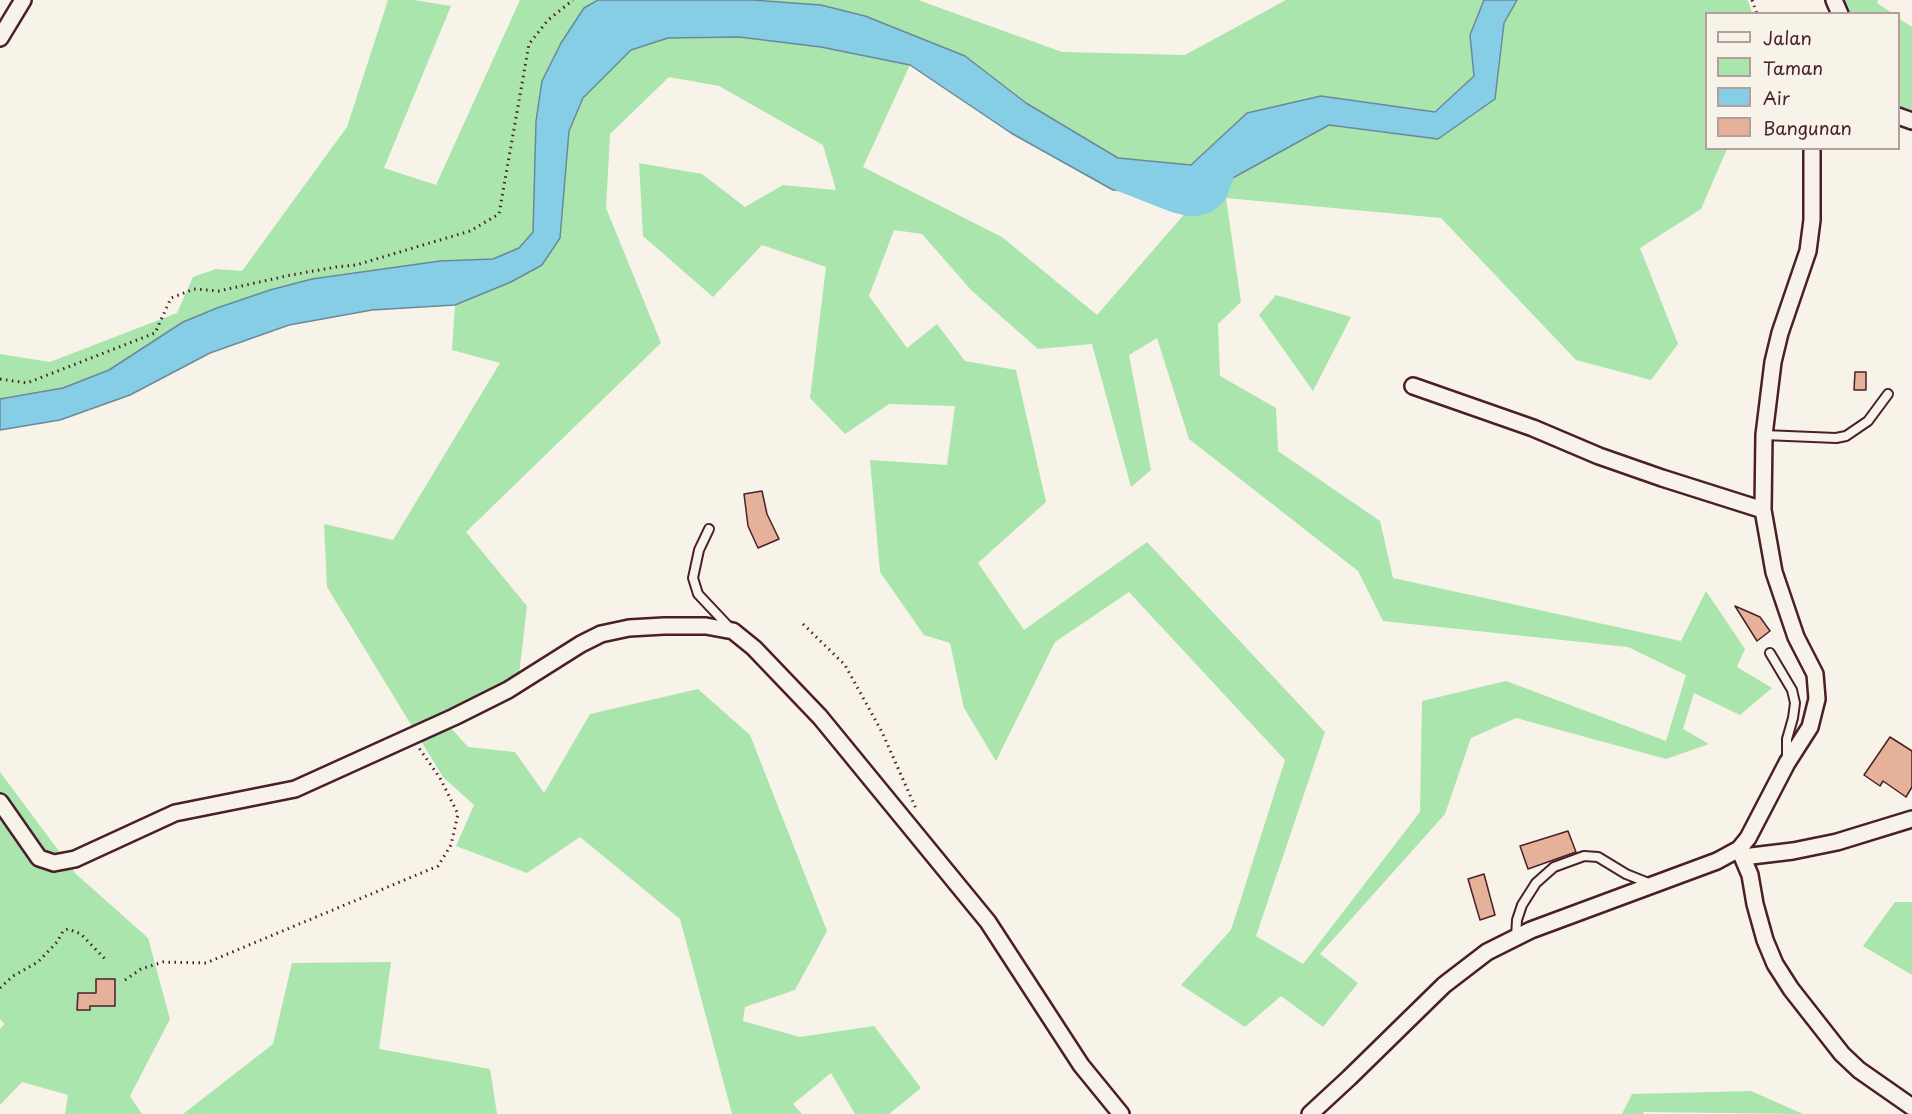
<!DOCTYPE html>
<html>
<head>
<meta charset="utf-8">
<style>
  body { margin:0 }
  #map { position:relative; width:1912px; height:1114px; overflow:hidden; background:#f7f3e8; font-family:"Playpen Sans",sans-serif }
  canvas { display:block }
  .legend { position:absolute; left:1705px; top:12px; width:195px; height:138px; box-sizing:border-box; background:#f7f3e8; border:2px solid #b29e9c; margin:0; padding:8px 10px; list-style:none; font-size:18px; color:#4a1f2b }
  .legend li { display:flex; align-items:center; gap:12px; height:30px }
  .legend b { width:30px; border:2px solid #b29e9c }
</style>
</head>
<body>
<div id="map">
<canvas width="1912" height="1114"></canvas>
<ul class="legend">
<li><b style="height:8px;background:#f7f3e8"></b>Jalan</li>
<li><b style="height:16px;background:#a9e5ac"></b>Taman</li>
<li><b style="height:16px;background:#85cee6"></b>Air</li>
<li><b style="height:16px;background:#e5b199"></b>Bangunan</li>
</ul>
</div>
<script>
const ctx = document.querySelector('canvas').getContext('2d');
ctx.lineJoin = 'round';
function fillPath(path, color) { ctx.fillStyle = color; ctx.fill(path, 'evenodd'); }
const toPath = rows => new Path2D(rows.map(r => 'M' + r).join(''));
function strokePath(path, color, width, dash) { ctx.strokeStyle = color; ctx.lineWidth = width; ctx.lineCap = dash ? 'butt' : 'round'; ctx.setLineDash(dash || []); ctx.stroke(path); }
fillPath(toPath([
  [388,0,414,0,451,6,384,168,436,185,520,0,598,0,584,8,561,43,542,81,536,121,533,232,519,248,493,259,440,261,312,279,270,290,183,322,109,370,63,388,0,399,0,354,50,362,177,313,193,277,216,269,242,271,347,127],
  [752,0,918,0,1062,52,1185,55,1286,0,1484,0,1470,35,1474,76,1434,112,1321,96,1247,113,1191,165,1119,158,1026,103,965,56,865,16],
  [1517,0,1747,0,1749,3,1752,13,1706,14,1706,148,1727,149,1701,209,1640,248,1678,344,1651,380,1576,360,1441,218,1226,198,1241,302,1218,324,1220,376,1276,408,1278,451,1380,521,1393,578,1681,641,1706,591,1745,649,1737,667,1772,688,1740,715,1694,693,1683,729,1709,744,1666,759,1516,718,1471,738,1445,814,1320,954,1358,983,1323,1027,1281,996,1245,1027,1181,985,1231,930,1285,760,1129,592,1055,642,996,761,964,708,950,643,924,635,880,572,870,460,947,465,955,406,889,404,845,434,810,398,826,267,762,245,713,297,643,236,639,163,702,174,745,207,783,185,836,190,823,145,719,86,669,77,610,134,606,208,661,343,466,532,527,606,517,692,450,727,468,747,515,752,544,793,590,714,698,689,750,735,827,931,795,990,745,1007,743,1021,800,1037,874,1026,921,1088,889,1114,855,1114,831,1073,793,1104,802,1114,732,1114,680,919,580,837,527,873,456,846,474,805,443,777,327,587,324,524,393,540,500,363,452,350,455,305,511,282,542,265,560,238,569,131,584,98,631,50,668,38,739,37,821,47,910,65,863,167,1002,237,1097,315,1200,196,1329,125,1438,139,1495,99,1504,23],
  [894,230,922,234,971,290,1038,349,1092,344,1131,487,1151,470,1129,355,1157,338,1189,439,1358,571,1383,621,1628,647,1686,675,1666,741,1506,681,1422,701,1420,812,1303,964,1256,936,1325,732,1147,542,1024,630,978,563,1046,502,1016,370,965,361,937,324,907,348,869,296],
  [1837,0,1878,0,1877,3,1892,13,1841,13],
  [1898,18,1912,27,1912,119,1899,111],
  [1276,295,1351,317,1313,391,1259,315],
  [0,772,76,874,148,938,170,1019,130,1096,142,1114,65,1114,68,1095,22,1082,0,1105,0,1029,4,1024,0,1019],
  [1895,902,1912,902,1912,975,1863,946],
  [391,962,379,1049,490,1069,497,1114,183,1114,273,1044,292,963],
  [1751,1091,1803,1114,1644,1112,1643,1114,1622,1114,1632,1094]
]), '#a9e5ac');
const water = toPath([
  [598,0,752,0,821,5,865,16,965,56,1026,103,1118,158,1191,165,1247,113,1321,96,1435,112,1474,76,1470,35,1484,0,1517,0,1504,23,1495,99,1438,139,1329,125,1200,196,1113,190,1011,133,910,65,821,47,739,37,668,38,631,50,583,98,569,131,560,238,542,265,511,282,455,305,372,310,289,325,210,353,130,395,60,420,0,430,0,399,63,388,109,370,183,322,217,308,270,290,312,279,440,261,493,259,519,248,533,232,536,121,542,81,561,43,584,8,598,0]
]);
fillPath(water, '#85cee6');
strokePath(water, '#6d889b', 1.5);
strokePath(toPath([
  [1124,179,1175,199,1192,203,1205,200,1214,192,1220,176,1221,163,1225,153]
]), '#85cee6', 27);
const building = toPath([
  [1855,372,1866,372,1866,390,1854,390,1855,372],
  [762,491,767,514,779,539,758,548,748,526,744,494,762,491],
  [1735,606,1760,617,1770,631,1757,641,1735,606],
  [1890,737,1912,751,1912,787,1906,797,1883,781,1880,786,1864,775,1890,737],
  [1568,831,1576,852,1528,869,1520,846,1568,831],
  [1484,874,1495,915,1480,920,1468,879,1484,874],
  [96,979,115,979,115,1006,90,1006,90,1010,77,1010,78,993,96,993,96,979]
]);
fillPath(building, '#e5b199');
strokePath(building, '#4a1f2b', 1.5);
const service = toPath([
  [1764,435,1836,438,1846,436,1868,421,1888,394],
  [709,529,699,550,693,578,698,594,730,628],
  [1770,653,1792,690,1795,703,1793,718,1787,739,1787,758],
  [1516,937,1517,920,1522,905,1536,883,1554,867,1584,856,1598,857,1626,874,1651,884]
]);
const minor = toPath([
  [1834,0,1840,14],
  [0,38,23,0],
  [1898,116,1912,121],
  [1413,386,1533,428,1599,456,1662,478,1763,510],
  [0,802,39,858,54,863,75,859,175,813,295,789,454,717,508,690,581,644,601,634,629,628,664,626,706,626,733,631,754,648,820,717,988,922,1081,1065,1121,1114],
  [1739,849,1750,875,1755,904,1765,940,1775,964,1791,989,1842,1054,1859,1070,1912,1107],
  [1743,857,1793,851,1837,842,1912,819],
  [1310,1114,1349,1078,1444,985,1487,952,1531,930,1717,861,1739,849,1748,838,1787,763,1810,727,1817,699,1815,674,1796,637,1774,572,1763,510,1764,435,1773,362,1780,333,1808,251,1812,220,1812,148]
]);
strokePath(service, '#4a1f2b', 12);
strokePath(minor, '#4a1f2b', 20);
strokePath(toPath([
  [1752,0,1757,14],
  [0,379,27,383,155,333,171,298,194,289,219,291,291,275,336,267,356,265,470,231,499,214,529,44,548,20,573,0],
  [803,624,845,665,882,732,917,811],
  [125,980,141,969,163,962,206,963,438,866,451,845,458,814,440,778,419,748],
  [0,988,13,976,38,962,57,942,63,931,68,929,81,934,105,959]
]), '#4a1f2b', 3, [1.5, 4.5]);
strokePath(service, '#f7f3e8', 8);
strokePath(minor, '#f7f3e8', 15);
</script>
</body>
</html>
